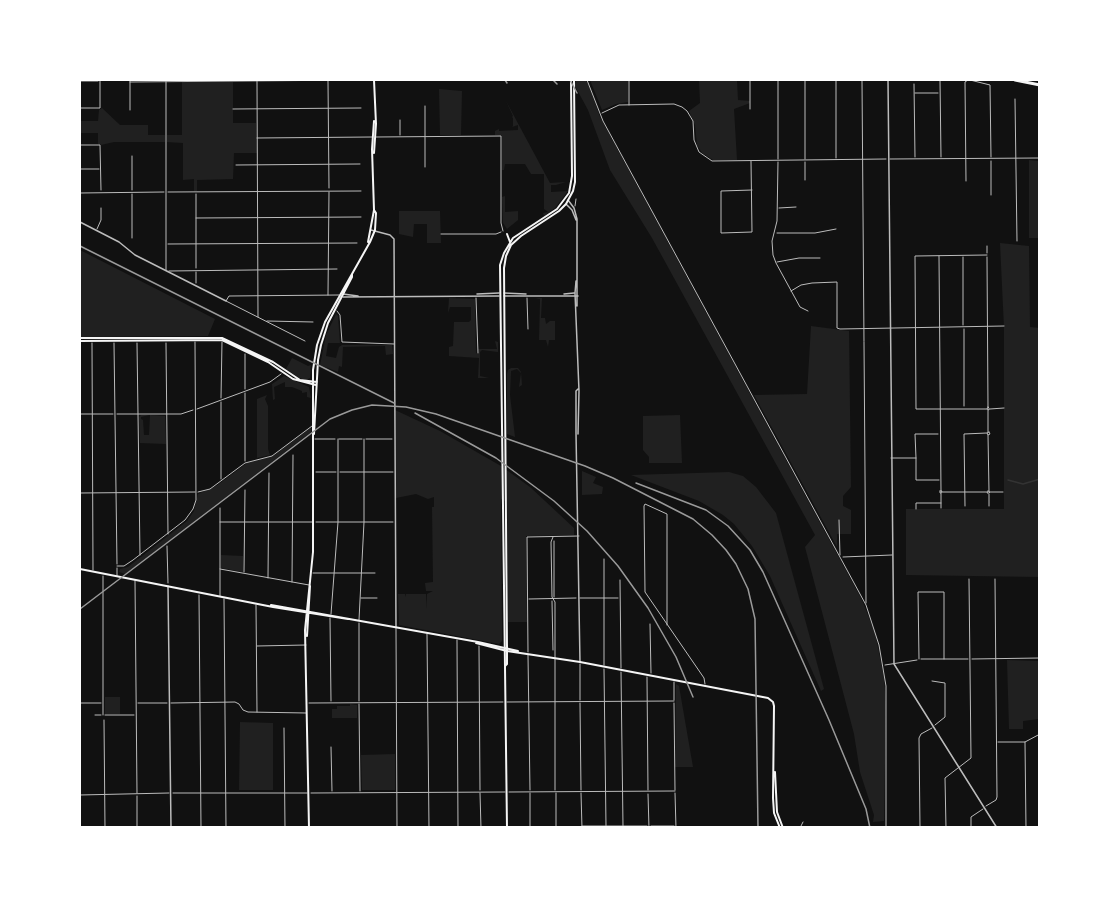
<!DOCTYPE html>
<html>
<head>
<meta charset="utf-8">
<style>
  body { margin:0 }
  #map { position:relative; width:1119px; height:907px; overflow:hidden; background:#111; font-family:Quicksand,sans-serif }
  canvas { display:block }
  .frame { position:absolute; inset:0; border:81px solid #fff; pointer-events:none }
</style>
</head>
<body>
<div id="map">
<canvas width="1119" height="907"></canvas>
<div class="frame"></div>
</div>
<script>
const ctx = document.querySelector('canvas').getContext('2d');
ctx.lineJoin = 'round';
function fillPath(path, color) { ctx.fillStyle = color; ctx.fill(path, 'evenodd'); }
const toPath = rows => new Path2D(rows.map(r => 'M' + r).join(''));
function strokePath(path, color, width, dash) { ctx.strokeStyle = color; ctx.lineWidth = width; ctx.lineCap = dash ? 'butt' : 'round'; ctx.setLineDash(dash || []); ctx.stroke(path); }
fillPath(toPath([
  [576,80,585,80,588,83,600,117,862,600,875,633,884,677,886,705,884,821,873,822,874,815,860,772,854,734,805,547,815,535,652,238,610,170,588,110,575,86],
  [590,80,628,80,628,102,616,104,602,110],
  [699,80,737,80,738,100,750,101,750,103,734,109,737,160,713,160,702,153,697,145,695,125,689,111,700,103],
  [182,82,233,82,233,123,256,123,257,153,234,153,233,179,197,180,197,191,194,191,194,179,183,180,183,143,167,142,167,135,182,135],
  [439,89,462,91,461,135,440,135],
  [506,101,550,183,566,182,556,185,551,185,551,192,568,191,555,208,544,216,543,213,548,212,544,209,544,174,531,174,525,164,505,164,504,170,502,170,502,136,495,135,495,131,499,129,499,131,518,130,518,125,512,127,513,126,513,118,512,117,513,116],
  [102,108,120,125,148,125,148,135,165,135,165,142,114,142,101,145,98,144,98,133,80,133,80,121,98,121,99,110],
  [1029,160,1038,161,1038,175,1040,175,1039,238,1029,238],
  [505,196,505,212,518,211,518,220,507,229,503,223,502,197],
  [399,211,440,211,441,243,427,243,427,224,414,224,413,237,399,234],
  [1000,243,1029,246,1030,327,1040,328,1039,577,906,575,906,509,1004,509,1004,328],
  [80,250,215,319,208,336,80,337],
  [449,298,475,299,476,353,479,354,478,349,497,349,495,341,498,342,498,352,482,350,480,352,480,376,489,378,478,378,479,358,449,356,449,347,453,346,454,322,469,322,471,320,471,307,450,307,448,313],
  [535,298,542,298,541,318,545,318,546,324,550,321,555,321,555,340,549,340,548,347,546,340,539,340,540,302,540,299],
  [336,314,338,316,340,343,328,343,326,356,336,358,339,347,342,345,392,345,393,354,386,355,385,346,343,347,342,367,339,366,338,372,320,365,326,335],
  [811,326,849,331,851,487,843,496,843,506,851,510,851,534,837,534,837,547,754,395,807,394],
  [292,358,308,366,311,365,310,378,306,380,299,378,286,369],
  [511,368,518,368,521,372,522,385,519,387,521,373,517,369,511,371,510,395,515,437,507,434,507,374,508,370],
  [284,376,309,387,311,398,307,397,307,392,302,393,302,391,292,387,285,387,285,382,274,387,275,399,273,400,272,384],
  [267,395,265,399,268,406,268,449,270,455,257,458,257,399],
  [395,410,440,431,501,466,530,487,574,528,574,535,526,536,527,622,508,622,507,502,501,499,502,621,502,641,499,644,399,625,398,594,405,594,406,597,406,594,426,594,426,609,427,594,433,591,426,591,425,583,433,582,432,507,434,507,434,497,428,499,416,494,396,498],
  [141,415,149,415,141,417,141,419,143,420,144,435,149,435,150,415,165,416,166,444,140,443,139,417],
  [680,415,682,463,649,463,649,457,643,450,643,416],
  [311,427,311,432,125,574,119,572,120,569,128,567,187,521,194,511,198,494,216,486,247,463,273,456],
  [582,471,596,477,593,483,603,487,602,494,582,495],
  [729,472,743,476,756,487,776,513,824,689,821,691,770,576,752,546,734,524,723,515,699,501,631,475],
  [221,555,243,556,243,572,221,568],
  [1007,660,1039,661,1039,719,1023,721,1023,729,1009,729],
  [676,684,679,686,693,767,675,767],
  [105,697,120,697,120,714,105,714],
  [350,704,357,705,357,718,332,718,332,709,337,709,337,706,350,706],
  [240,722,273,723,273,790,239,790],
  [395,754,395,790,362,790,361,755]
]), '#202020');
strokePath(toPath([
  [1008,480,1023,484,1040,479]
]), '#333', 1.5);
strokePath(toPath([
  [130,80,130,110],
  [257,80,258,317],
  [587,80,603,121,866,605,879,645,886,686,886,828],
  [629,80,629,105],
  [778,80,778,159],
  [805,80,805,159],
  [836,80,836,158],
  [862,80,866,603],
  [940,80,941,157],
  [970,80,990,85,991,157],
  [80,81,98,81],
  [328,81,329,188],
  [130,82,361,80],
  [914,84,915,157],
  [915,93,938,93],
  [1039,97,1040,142],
  [1015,99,1017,241],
  [425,106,425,167],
  [80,108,100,108,100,80],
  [233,109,361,108],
  [750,109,750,80],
  [602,113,619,105,674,104,682,107,687,111,693,121,694,140,699,152,712,161,886,159],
  [400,120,400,135],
  [376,137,501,136,501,223,503,231],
  [257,138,372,137],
  [80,145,100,145,101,190],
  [132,156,132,190],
  [890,159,1040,158],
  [751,161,752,232,721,233,721,191,752,190],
  [991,161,991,195],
  [778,162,777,221,772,241,773,255,776,263,800,307,808,311],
  [805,162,805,180],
  [236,165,360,164],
  [80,169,99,169],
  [966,181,965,82,968,80],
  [168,192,361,191],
  [80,193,164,192],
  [132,194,132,238],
  [196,194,196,268],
  [575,206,576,199],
  [779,208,796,207],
  [196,218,361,217],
  [97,229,101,220,101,208],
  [777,233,815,233,836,229],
  [441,234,496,234,501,232],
  [168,244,357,243],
  [987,246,987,253],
  [987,255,915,256,916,409,987,409],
  [939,256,941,491],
  [963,257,963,325],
  [987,257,988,407],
  [777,262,799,258,820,258],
  [166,270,166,80],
  [169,271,337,269],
  [196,272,196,283],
  [791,291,801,285,812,283,837,282,837,328,840,329,1004,326],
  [328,295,329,192],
  [476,298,478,353],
  [527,298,528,329],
  [337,311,340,315,342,342,394,344],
  [267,321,313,322],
  [964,329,964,406],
  [305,341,226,301,229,296,339,295],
  [92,343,93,570],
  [114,343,117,564],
  [137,343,140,555],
  [166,343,168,534],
  [245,389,245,354],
  [221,398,222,342],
  [988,407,989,408,989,410,987,409,988,407],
  [197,409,270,382,281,374],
  [990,409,1004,408],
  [988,410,988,432],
  [80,414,113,414],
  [117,414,181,414,193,410],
  [989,432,990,434,988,435,987,433,989,432],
  [938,434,915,434,916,458,916,480,939,480],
  [988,435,989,491],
  [315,439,335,439],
  [339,439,362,439],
  [366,439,392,439],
  [891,458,916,458],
  [245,461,245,393],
  [316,472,336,472],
  [340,472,393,472],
  [221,479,221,402],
  [940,491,942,491,941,493,940,493,940,491],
  [988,491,990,492,989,493,987,493,988,491],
  [198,492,210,489,245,463,272,456,312,426],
  [942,492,987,492],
  [990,492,1003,492],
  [80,493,195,492],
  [989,494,989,506],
  [965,506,964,434,987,433],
  [941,508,941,493],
  [916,509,916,503,941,503],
  [839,520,840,555],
  [220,522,312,522],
  [316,522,393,522],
  [553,537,551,542,552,597,555,602,555,790],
  [554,541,554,597],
  [167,546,168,583],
  [843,557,892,555],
  [604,559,604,665],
  [117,566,124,566,133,560,185,520,193,509,196,500,195,342],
  [117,568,117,576],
  [220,569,309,585],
  [244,572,245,490],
  [313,573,375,573],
  [103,576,103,715],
  [268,578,269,473],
  [135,580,137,793],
  [620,580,621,668],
  [292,582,293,455],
  [199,595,201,828],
  [220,596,220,508],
  [361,598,377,598],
  [580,598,618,598],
  [224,599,226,828],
  [529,599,576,598],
  [552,601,553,650],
  [256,605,257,712],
  [331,614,338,522,338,439],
  [330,618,331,701],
  [359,620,364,522,364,439],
  [359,623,359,701],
  [650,624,651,673],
  [667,625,667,514,645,504,644,506,645,592,704,678,705,684],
  [396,628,397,828],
  [427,634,429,828],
  [457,640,458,828],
  [257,646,306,645],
  [479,646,480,790],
  [528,652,527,537,579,536],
  [528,655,530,790],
  [919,659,918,592,944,592,944,659],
  [921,659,968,659],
  [972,659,1040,658],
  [580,664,580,700],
  [885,665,917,660],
  [604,669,606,826],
  [621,672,623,826],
  [647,677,648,790],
  [932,681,945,683,945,717,935,725],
  [674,682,674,700],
  [507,702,674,701],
  [80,703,101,703],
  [138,703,167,703],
  [171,703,235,702,239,704,243,710,248,712,306,713],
  [309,703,503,702],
  [580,703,581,790],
  [674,703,675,790],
  [359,704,360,791],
  [95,715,101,715],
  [105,715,134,715],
  [104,720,105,828],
  [284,728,285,828],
  [998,742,1025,742,1040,734],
  [1025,742,1026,828],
  [331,747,332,791],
  [509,792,675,791],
  [173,793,307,793],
  [311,793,505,792],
  [480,793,481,828],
  [530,793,530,828],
  [556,793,556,828],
  [581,793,582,828],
  [675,793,676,828],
  [648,794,649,828],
  [80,795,169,793],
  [137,796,137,828],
  [986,806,996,800,997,797,995,579],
  [582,826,647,826],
  [651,826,674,826],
  [800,828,803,822],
  [920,828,919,738,921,734,932,728],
  [946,828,945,778,971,758,969,579],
  [971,828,971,817,983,809]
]), '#bcbcbc', 1);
strokePath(toPath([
  [888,80,894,664,997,828],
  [568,200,574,208,577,219,577,306],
  [566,204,572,210,576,220],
  [80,222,119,242,135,255,226,301],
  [371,230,390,235,394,239,396,627],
  [576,281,575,293,579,391,578,434],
  [504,293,526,294],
  [343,294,358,296],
  [477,294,499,293],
  [564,294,574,293],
  [504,296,578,296],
  [343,297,499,296],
  [578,389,576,391,576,433,580,662],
  [168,586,171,828]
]), '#bcbcbc', 1.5);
strokePath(toPath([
  [374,153,376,124,374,80],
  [368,242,374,210],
  [80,338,222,338,273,362,300,380,317,382],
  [80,341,222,340,268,362,293,379,316,385],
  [314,434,318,360,321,345,328,323,352,277,352,274],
  [80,569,273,607,348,619],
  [271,605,478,642,518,651],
  [307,636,310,586],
  [476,643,507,651,580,662,768,698,773,702,774,706,773,798,774,813,780,828],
  [775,772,777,812,783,828],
  [309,828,305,630,313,552,313,370,317,345,325,322,370,242,375,230,376,213,374,210,372,149,374,121]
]), '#f5f5f5', 2);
strokePath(toPath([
  [507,234,510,242],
  [505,666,507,664,507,648,504,268,506,256,511,245,521,236,559,211,566,204,573,191,575,182,574,80],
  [507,828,500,265,504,253,513,238,557,209,569,193,572,176,571,80]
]), '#f5f5f5', 2);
strokePath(toPath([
  [1015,80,1040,85]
]), '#f5f5f5', 3);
strokePath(toPath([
  [505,80,507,83],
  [553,80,557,84],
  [570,80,577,93],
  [80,246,394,403],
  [415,413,496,458,554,501,587,531,618,566,648,608,676,657,693,697],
  [636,483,706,510,728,526,750,550,763,572,829,720,866,809,870,828],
  [80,609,330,419,352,410,372,405,406,407,436,414,585,466,613,478,693,519,712,535,726,550,736,564,748,589,755,619,758,828]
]), '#9a9a9a', 1.5);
</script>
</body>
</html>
